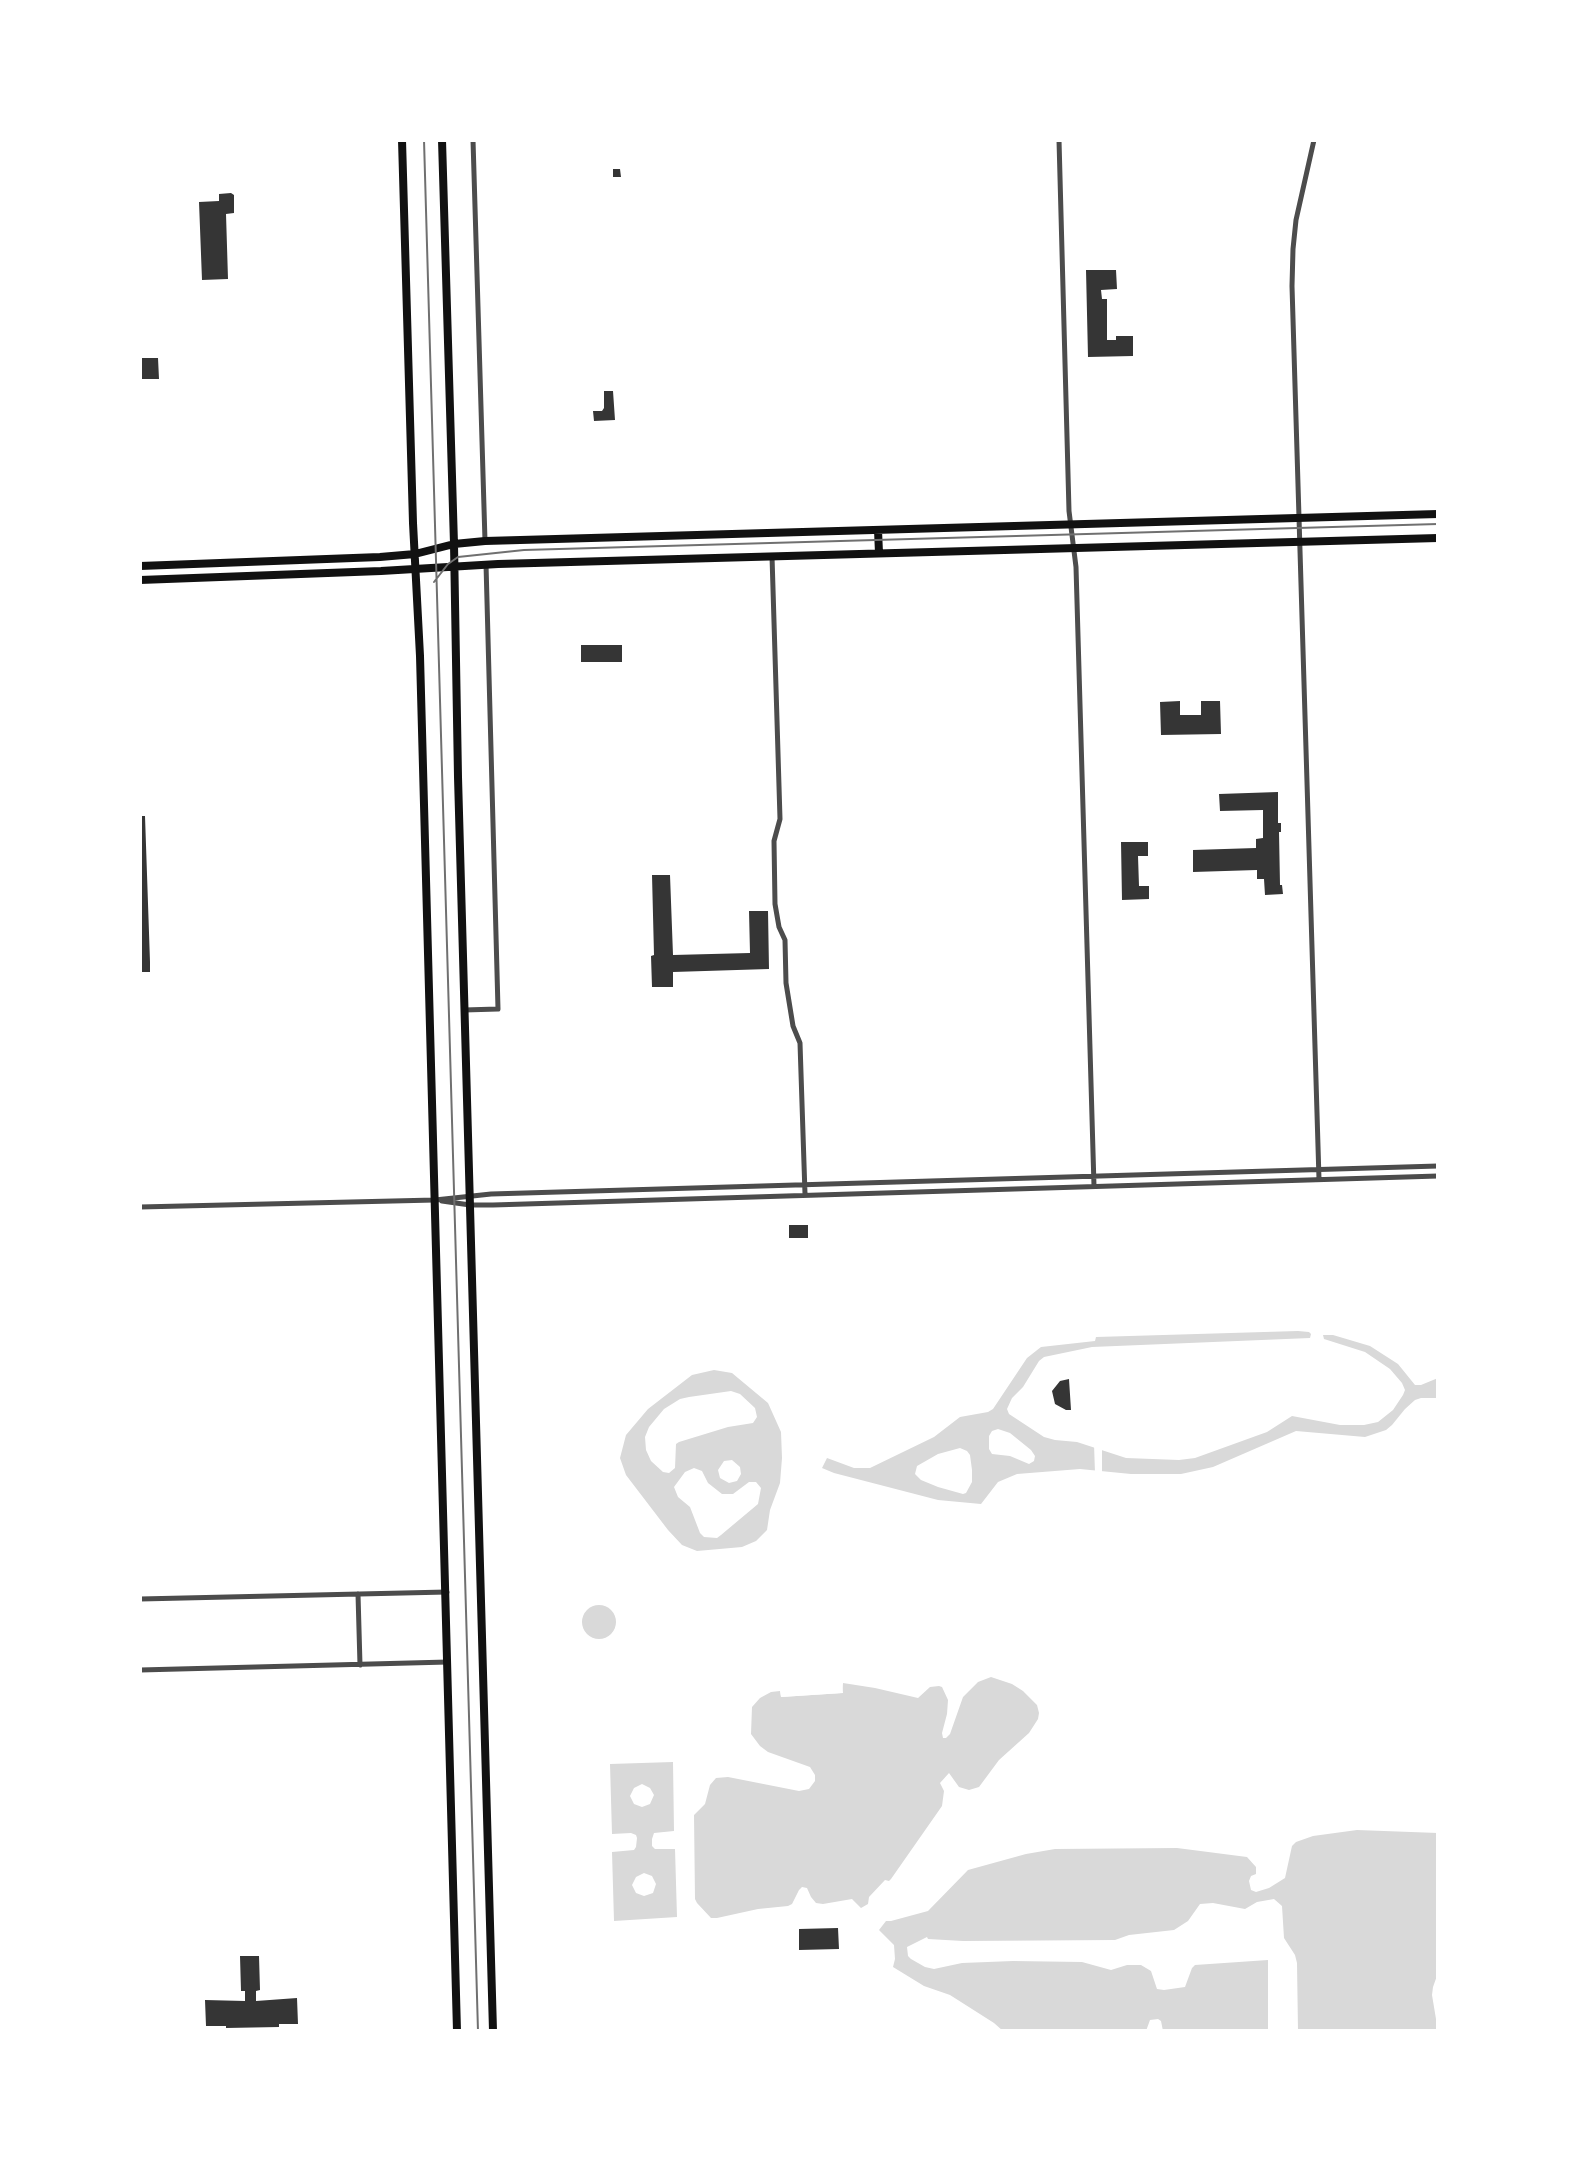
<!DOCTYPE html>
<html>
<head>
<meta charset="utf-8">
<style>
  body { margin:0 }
  #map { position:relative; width:1578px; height:2171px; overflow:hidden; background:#fff; font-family:Montserrat,sans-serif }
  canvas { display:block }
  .frame { position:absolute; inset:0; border:142px solid #fff; pointer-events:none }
</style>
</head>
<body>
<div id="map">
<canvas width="1578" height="2171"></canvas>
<div class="frame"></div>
</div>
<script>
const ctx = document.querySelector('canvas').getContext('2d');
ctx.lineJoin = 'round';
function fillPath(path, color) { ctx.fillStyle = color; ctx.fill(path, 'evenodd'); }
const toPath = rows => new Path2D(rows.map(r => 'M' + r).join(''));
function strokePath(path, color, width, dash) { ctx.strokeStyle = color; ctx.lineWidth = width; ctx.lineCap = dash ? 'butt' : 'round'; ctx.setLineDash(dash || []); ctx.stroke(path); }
fillPath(toPath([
  [1298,1331,1309,1332,1311,1334,1310,1338,1092,1347,1044,1357,1039,1361,1023,1387,1012,1398,1007,1409,1009,1414,1044,1437,1055,1440,1077,1442,1126,1458,1179,1460,1195,1458,1267,1432,1292,1416,1340,1425,1364,1425,1378,1422,1393,1410,1403,1395,1405,1390,1402,1383,1390,1369,1365,1352,1324,1339,1323,1335,1333,1335,1370,1346,1398,1364,1415,1385,1421,1385,1438,1378,1438,1398,1421,1398,1415,1400,1405,1409,1392,1425,1386,1430,1365,1437,1296,1431,1213,1467,1181,1474,1131,1474,1080,1469,1017,1474,998,1482,981,1504,938,1500,834,1473,822,1468,827,1458,854,1468,870,1468,934,1437,960,1417,988,1412,993,1409,1027,1358,1041,1347,1095,1341,1096,1337],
  [998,1429,1010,1433,1031,1450,1035,1456,1034,1461,1029,1464,1010,1456,992,1454,989,1449,989,1436,992,1431],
  [960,1448,967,1451,970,1455,972,1470,972,1482,966,1493,963,1494,938,1487,921,1480,915,1474,917,1466,938,1454],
  [714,1370,732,1373,768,1403,781,1432,782,1458,780,1483,770,1510,767,1530,756,1541,742,1547,697,1551,682,1545,668,1530,626,1475,620,1458,626,1435,648,1409,692,1375],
  [731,1391,740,1394,755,1408,757,1417,753,1423,728,1427,679,1442,676,1444,675,1468,669,1473,663,1472,651,1461,646,1450,645,1437,649,1427,664,1409,680,1399,689,1397],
  [732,1460,740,1467,741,1474,737,1481,729,1483,720,1478,718,1470,724,1461],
  [694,1468,702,1471,708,1483,722,1494,733,1494,749,1482,756,1482,761,1488,758,1504,721,1535,717,1538,704,1537,700,1533,690,1507,678,1497,674,1487,685,1472],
  '582 1622a17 17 0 1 1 34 0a17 17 0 1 1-34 0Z',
  [991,1677,1012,1684,1023,1691,1037,1705,1039,1713,1038,1719,1029,1733,999,1760,979,1787,969,1790,959,1787,949,1773,940,1783,944,1791,942,1806,891,1879,889,1881,885,1880,869,1897,868,1904,861,1908,852,1899,823,1904,816,1903,811,1897,807,1888,802,1887,799,1890,792,1904,788,1906,758,1909,717,1918,711,1918,697,1903,695,1899,694,1815,705,1804,710,1785,716,1778,728,1777,799,1791,809,1789,815,1781,815,1775,810,1767,768,1752,760,1746,751,1734,752,1707,760,1698,771,1692,780,1691,781,1697,842,1693,843,1683,875,1688,918,1698,930,1687,939,1686,942,1687,948,1700,947,1714,942,1733,943,1738,946,1738,950,1734,963,1697,978,1682],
  [673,1762,674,1831,654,1833,652,1839,652,1846,655,1849,675,1849,677,1917,614,1921,612,1852,634,1850,636,1847,637,1838,636,1835,631,1833,612,1834,610,1764],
  [642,1784,650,1788,654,1795,650,1804,642,1807,634,1804,630,1796,634,1788],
  [644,1873,652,1876,656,1884,653,1893,644,1896,636,1893,632,1885,636,1877],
  [1357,1830,1438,1833,1438,1973,1433,1987,1432,1995,1438,2031,1298,2031,1297,1963,1295,1955,1284,1938,1282,1906,1274,1899,1257,1902,1245,1909,1213,1903,1200,1904,1188,1921,1174,1930,1129,1935,1115,1940,963,1941,928,1939,927,1937,907,1947,908,1956,911,1959,925,1967,934,1969,962,1963,1013,1961,1082,1962,1111,1970,1127,1965,1141,1965,1151,1971,1157,1989,1164,1990,1185,1987,1192,1968,1195,1965,1268,1960,1268,2031,1163,2031,1161,2021,1158,2019,1150,2020,1146,2031,1003,2031,994,2023,950,1995,924,1986,893,1967,895,1959,894,1945,879,1930,886,1921,891,1921,928,1911,968,1870,1026,1854,1055,1849,1177,1848,1247,1857,1256,1867,1256,1874,1251,1876,1249,1881,1251,1890,1256,1892,1269,1888,1285,1878,1292,1846,1296,1842,1313,1836]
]), '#d9d9d9');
fillPath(toPath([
  [1094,1444,1102,1446,1102,1473,1095,1473],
  [842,1680,843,1693,781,1697,780,1687,783,1689,784,1694,839,1690]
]), '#fff');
fillPath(toPath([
  [613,169,620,169,621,177,613,177],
  [231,193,234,195,234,213,226,214,228,279,202,280,199,202,219,201,219,194],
  [1086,270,1116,270,1117,289,1101,290,1102,299,1107,299,1107,340,1116,340,1116,336,1133,336,1133,356,1088,357],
  [140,358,158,358,159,379,140,379],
  [604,391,613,391,615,420,594,421,593,411,602,411,604,408],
  [581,645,622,645,622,662,581,662],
  [1180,701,1180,715,1201,715,1201,701,1220,701,1221,734,1161,735,1160,702],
  [1278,792,1278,823,1281,823,1281,832,1279,832,1280,885,1282,885,1283,894,1265,895,1264,879,1257,879,1257,870,1193,872,1193,850,1256,848,1256,839,1263,838,1263,810,1220,811,1219,794],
  [140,816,145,816,150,962,150,972,140,972],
  [1121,842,1148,842,1148,856,1138,856,1139,886,1149,886,1149,899,1122,900],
  [652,875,670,875,673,955,750,953,749,911,768,911,769,969,673,972,673,987,652,987,651,956,654,955],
  [789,1225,808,1225,808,1238,789,1238],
  [1069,1379,1071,1410,1066,1410,1055,1404,1052,1391,1060,1381],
  [838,1928,839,1949,799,1950,799,1929],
  [240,1956,259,1956,260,1990,256,1991,256,2001,297,1998,298,2024,279,2024,279,2027,226,2028,226,2026,206,2026,205,2000,245,2001,245,1991,241,1991]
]), '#353535');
strokePath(toPath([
  [473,140,485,541],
  [1059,140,1069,511,1076,567,1094,1186],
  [1314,140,1296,220,1293,249,1292,286,1319,1179],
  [772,556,780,819,774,841,775,904,779,927,785,940,786,983,793,1026,800,1043,805,1194],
  [464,1010,498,1009,486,564],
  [442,1201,470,1205,493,1205,1438,1176],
  [140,1207,435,1200,491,1194,1438,1166],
  [358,1594,360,1665],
  [140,1599,447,1592],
  [140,1670,448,1662]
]), '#4c4c4c', 5);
strokePath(toPath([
  [402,140,413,523,420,656,457,2031],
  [442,140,454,544,458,777,493,2031],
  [878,530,879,553],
  [140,566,380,557,415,554,454,544,485,541,1438,514],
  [140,580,381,571,498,564,1438,538]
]), '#111', 8);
strokePath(toPath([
  [424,140,478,2031],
  [434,582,448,564,458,557,524,550,1438,524]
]), '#707070', 2);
</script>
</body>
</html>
